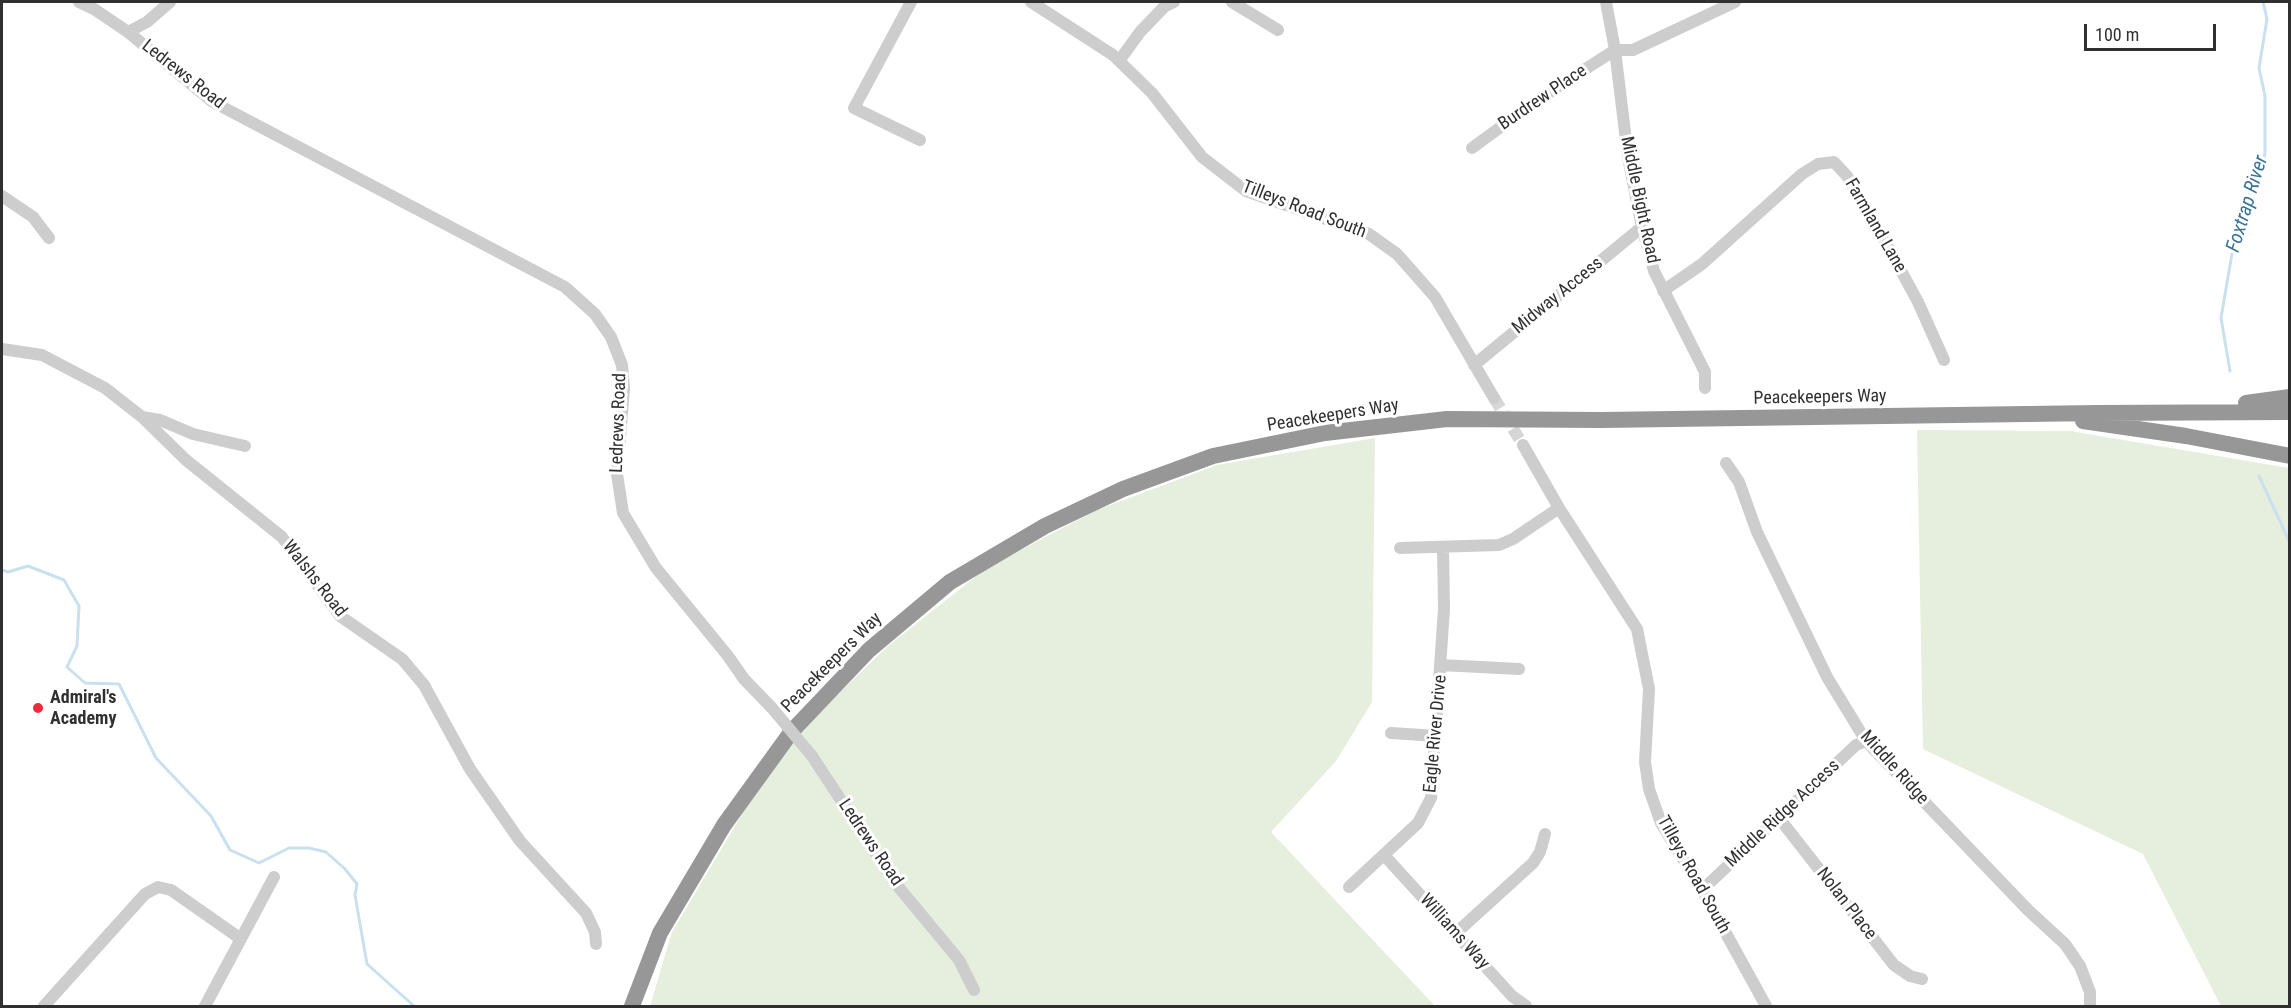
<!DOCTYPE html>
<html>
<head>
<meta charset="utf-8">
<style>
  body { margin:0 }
  #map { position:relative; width:2291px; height:1008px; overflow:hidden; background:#fff; font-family:"Roboto Condensed",sans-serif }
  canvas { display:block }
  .frame { position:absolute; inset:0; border:3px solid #303030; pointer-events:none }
  .scale { position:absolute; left:2084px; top:24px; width:132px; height:27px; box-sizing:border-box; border:3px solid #303030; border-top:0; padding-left:8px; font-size:18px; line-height:21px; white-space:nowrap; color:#303030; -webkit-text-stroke:4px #fff; paint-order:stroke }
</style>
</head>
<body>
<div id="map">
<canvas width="2291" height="1008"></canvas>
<div class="frame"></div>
<div class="scale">100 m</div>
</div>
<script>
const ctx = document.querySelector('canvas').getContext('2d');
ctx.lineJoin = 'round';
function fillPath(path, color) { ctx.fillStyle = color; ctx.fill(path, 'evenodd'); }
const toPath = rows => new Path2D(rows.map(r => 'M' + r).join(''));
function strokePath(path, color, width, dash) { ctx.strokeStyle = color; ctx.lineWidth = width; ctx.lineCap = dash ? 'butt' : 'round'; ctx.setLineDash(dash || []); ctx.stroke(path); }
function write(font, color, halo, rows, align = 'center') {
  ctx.font = font + ' "Roboto Condensed",sans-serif'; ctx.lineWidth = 6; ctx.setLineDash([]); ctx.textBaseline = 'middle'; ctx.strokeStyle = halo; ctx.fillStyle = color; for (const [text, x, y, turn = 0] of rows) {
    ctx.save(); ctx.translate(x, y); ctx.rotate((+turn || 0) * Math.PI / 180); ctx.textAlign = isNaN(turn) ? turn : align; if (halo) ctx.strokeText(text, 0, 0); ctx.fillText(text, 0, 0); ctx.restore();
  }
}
fillPath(toPath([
  [1917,430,2070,431,2289,468,2289,1006,2221,1006,2143,854,1923,749],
  [1375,438,1372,702,1336,761,1271,832,1435,1006,650,1006,672,932,751,799,802,729,888,646,988,567,1097,510,1217,465]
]), '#e6eedd');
strokePath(toPath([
  [2230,371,2221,318,2234,242,2257,171,2264,161,2265,152,2265,96,2259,68,2267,19,2263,2],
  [2259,476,2290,543],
  [2,570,8,572,28,566,64,580,79,606,77,646,67,667,85,683,119,684,156,758,211,816,230,850,259,863,289,848,309,848,326,852,345,869,357,884,355,895,367,964,414,1006]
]), '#c9e0ee', 3);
strokePath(toPath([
  [1494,398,1523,445]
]), '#d6d6d6', 12, [12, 6]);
strokePath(toPath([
  [79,2,94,9,128,32,213,102,565,287,595,314,611,337,622,365,624,389,617,474,623,513,656,568,728,656,744,679,772,708],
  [911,2,854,108,920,140],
  [1031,2,1113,55,1152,93,1202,157,1246,191,1369,234,1397,254,1435,297,1494,398],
  [1232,2,1278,30],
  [1606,2,1615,50,1628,157,1642,227,1654,271,1705,372,1705,388],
  [128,32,147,22,170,2],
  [1119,61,1140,32,1164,7,1174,2],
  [1472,148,1539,99,1615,50,1633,50,1735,2],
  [2,196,33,217,49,238],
  [1663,291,1702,264,1802,174,1818,164,1834,162,1847,176,1892,254,1918,302,1944,360],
  [2,349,42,355,105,388,142,417,186,460,282,537,340,616,402,659,424,685,470,769,520,841,586,913,595,932,596,944],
  [1474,365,1642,227],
  [142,417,160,420,193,434,245,446],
  [1523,445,1559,508,1637,629,1649,689,1645,762,1649,789,1661,823,1702,890,1766,1006],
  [1726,463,1739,482,1757,532,1827,677,1866,741,2028,910,2065,944,2080,966,2090,992,2090,1006],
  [1400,548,1499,545,1513,539,1559,508],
  [1441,665,1519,669],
  [1391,733,1437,736],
  [812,756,896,884,959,960,974,990],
  [1779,818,1894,965,1910,976,1922,979],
  [1384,855,1512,996,1526,1006],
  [1349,887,1418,823,1431,798,1444,609,1443,547],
  [1702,890,1856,745,1866,741],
  [1456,933,1533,863,1540,852,1545,834],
  [44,1006,145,894,158,887,171,890,241,939],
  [205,1006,274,877]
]), '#cdcdcd', 12);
strokePath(toPath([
  [2246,403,2290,397],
  [2083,421,2186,436,2290,456],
  [632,1006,660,933,724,825,792,731,869,650,950,582,1045,526,1123,489,1213,456,1325,433,1447,419,1601,420,2098,413,2290,412]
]), '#979797', 16);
strokePath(toPath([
  [772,708,812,756]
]), '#cdcdcd', 12);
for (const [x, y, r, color] of [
  [38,708,6,"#ee2b3c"]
]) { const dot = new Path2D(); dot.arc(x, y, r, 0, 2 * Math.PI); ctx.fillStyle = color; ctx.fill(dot); strokePath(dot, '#fff', 2); }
write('18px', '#303030', '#fff', [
  ["Ledrews Road",183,75,38],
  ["Burdrew Place",1543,98,-34],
  ["Middle Bight Road",1639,200,78],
  ["Tilleys Road South",1304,210,21],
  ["Farmland Lane",1875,226,60],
  ["Midway Access",1558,296,-39],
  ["Peacekeepers Way",1820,398,-1],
  ["Peacekeepers Way",1333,416,-9],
  ["Ledrews Road",619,423,-88],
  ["Walshs Road",314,579,52],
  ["Peacekeepers Way",832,663,-45],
  ["Eagle River Drive",1436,734,-85],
  ["Middle Ridge",1894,768,48],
  ["Middle Ridge Access",1783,814,-43],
  ["Ledrews Road",870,843,56],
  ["Tilleys Road South",1693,875,61],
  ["Nolan Place",1846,904,52],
  ["Williams Way",1454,932,48]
]);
write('bold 18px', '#303030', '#fff', [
  ["Admiral's",50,698],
  ["Academy",50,719]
], 'left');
write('italic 20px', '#397497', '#fff', [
  ["Foxtrap River",2248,204,-73]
]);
</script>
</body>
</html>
